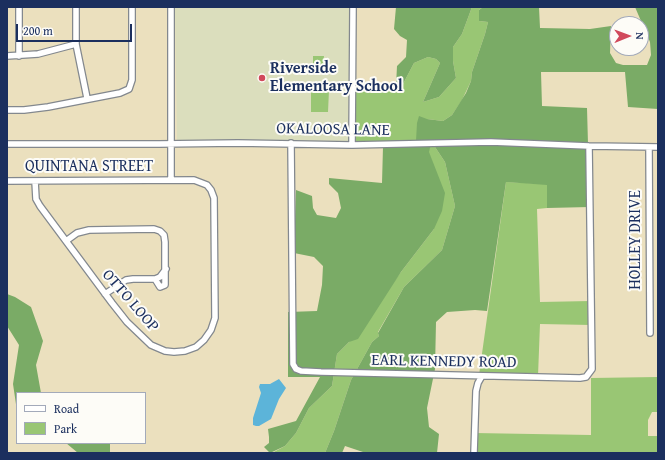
<!DOCTYPE html>
<html>
<head>
<meta charset="utf-8">
<style>
  body { margin:0 }
  #map { position:relative; width:665px; height:460px; overflow:hidden; background:#ebe0be; font-family:"Gentium Book Plus",serif }
  canvas { display:block }
  .frame { position:absolute; inset:0; border:8px solid #1b2f5e; pointer-events:none }
  .legend { position:absolute; left:16px; top:392px; width:130px; height:52px; box-sizing:border-box; background:#fdfcf7; border:1px solid #a3aaba; margin:0; padding:5px 7px; list-style:none; font-size:12px; color:#1b2f5e }
  .legend li { display:flex; align-items:center; gap:8px; height:20px }
  .legend b { width:20px; border:1px solid #a3aaba }
  .north { position:absolute; left:609px; top:16px; width:40px; height:40px; box-sizing:border-box; background:#fdfcf7; border:1px solid #a3aaba; border-radius:50%; rotate:89deg; font-size:11px; font-weight:700; line-height:16px; text-align:center; color:#1b2f5e }
  .north::after { content:''; display:block; margin:auto; width:14px; height:18px; background:#d1495b; clip-path:polygon(50% 0,100% 100%,50% 72%,0 100%) }
  .scale { position:absolute; left:16px; top:24px; width:116px; height:18px; box-sizing:border-box; border:2px solid #1b2f5e; border-top:0; padding-left:5px; font-size:12px; line-height:14px; white-space:nowrap; color:#1b2f5e; -webkit-text-stroke:3px #fdfcf7; paint-order:stroke }
</style>
</head>
<body>
<div id="map">
<canvas width="665" height="460"></canvas>
<div class="frame"></div>
<ul class="legend">
<li><b style="height:5px;background:#fff"></b>Road</li>
<li><b style="height:11px;background:#99c674"></b>Park</li>
</ul>
<div class="north">N</div>
<div class="scale">200 m</div>
</div>
<script>
const ctx = document.querySelector('canvas').getContext('2d');
ctx.lineJoin = 'round';
function fillPath(path, color) { ctx.fillStyle = color; ctx.fill(path, 'evenodd'); }
const toPath = rows => new Path2D(rows.map(r => 'M' + r).join(''));
function strokePath(path, color, width, dash) { ctx.strokeStyle = color; ctx.lineWidth = width; ctx.lineCap = dash ? 'butt' : 'round'; ctx.setLineDash(dash || []); ctx.stroke(path); }
function write(font, color, halo, rows, align = 'center') {
  ctx.font = font + ' "Gentium Book Plus",serif'; ctx.lineWidth = 4; ctx.setLineDash([]); ctx.textBaseline = 'middle'; ctx.strokeStyle = halo; ctx.fillStyle = color; for (const [text, x, y, turn = 0] of rows) {
    ctx.save(); ctx.translate(x, y); ctx.rotate((+turn || 0) * Math.PI / 180); ctx.textAlign = isNaN(turn) ? turn : align; if (halo) ctx.strokeText(text, 0, 0); ctx.fillText(text, 0, 0); ctx.restore();
  }
}
fillPath(toPath([
  [175,7,351,7,348,141,177,140]
]), '#dbdebd');
fillPath(toPath([
  [472,7,483,7,479,10,479,21,488,22,485,34,472,72,471,81,462,100,452,115,443,121,427,119,416,141,352,143,352,90,377,89,403,84,414,63,428,57,436,59,440,63,423,102,439,97,456,78,453,61,453,47,462,34],
  [313,56,324,56,323,67,327,68,327,73,313,73],
  [311,90,329,90,328,112,311,112],
  [431,144,433,144,445,162,455,206,442,250,404,287,378,332,379,336,372,342,351,380,334,431,325,453,272,453,285,446,296,433,309,408,332,386,337,354,349,342,401,272,434,229,432,161,428,152],
  [506,182,547,184,547,208,537,209,540,302,591,301,591,325,540,324,538,376,479,375],
  [658,377,658,412,652,412,648,420,648,436,658,436,658,453,473,453,474,433,591,435,591,378]
]), '#99c674');
fillPath(toPath([
  [396,7,472,7,462,34,453,47,453,61,456,78,439,97,423,102,440,63,436,59,428,57,414,63,403,84,396,86,397,66,406,57,407,40,400,36,394,29],
  [483,7,539,7,540,28,590,29,611,26,610,53,616,63,623,65,647,65,651,55,650,42,635,7,658,7,658,109,628,107,625,72,541,72,542,106,587,108,588,144,491,140,416,141,417,123,419,116,427,119,443,121,452,115,466,93,471,81,472,72,485,34,488,22,479,21,479,10],
  [431,144,429,152,445,193,442,211,434,229,401,272,358,339,349,342,337,354,332,386,309,408,296,433,285,446,270,453,264,447,269,443,269,437,268,429,296,421,320,377,288,377,288,312,317,311,322,285,323,266,314,257,294,253,296,190,312,196,313,208,317,215,336,218,341,208,338,193,329,184,329,178,382,183,383,147],
  [433,144,491,144,588,148,590,207,547,208,547,185,506,182,487,311,475,310,447,312,436,322,435,369,427,408,429,427,439,434,437,453,366,453,345,446,342,453,325,453,334,431,351,380,372,342,379,336,378,333,404,287,442,250,455,206,445,162],
  [7,294,15,297,31,307,43,341,36,365,41,393,17,393,17,411,13,384,19,345,7,326],
  [66,443,110,443,110,453,78,453]
]), '#7aab66');
fillPath(toPath([
  [279,379,286,388,279,399,271,419,259,426,256,426,253,425,253,418,261,393,259,387,260,384,270,384]
]), '#5cb4d9');
const minor = toPath([
  [19,7,19,56],
  [76,7,76,44,87,98],
  [171,7,171,180],
  [7,56,38,54,76,44],
  [7,110,24,110,48,107,120,93,129,89,132,80,132,7],
  [291,143,293,364,296,369,301,371,321,372,580,378,586,377,592,369,589,146],
  [7,144,159,144,238,143,352,145,491,142,589,146,658,147],
  [352,145,353,7],
  [649,147,650,333],
  [7,181,194,180,207,185,211,190,214,198,215,318,211,330,204,340,196,347,185,351,174,352,165,351,151,345,127,322,112,303,40,206,36,199,35,181],
  [66,241,77,233,89,230,154,229,160,231,164,235,165,242,165,285,160,287,155,279,133,279,126,280,105,294],
  [155,279,160,277,166,269],
  [474,453,476,391,478,383,482,376]
]);
strokePath(minor, '#83888e', 8);
strokePath(minor, '#fff', 5.5);
for (const [x, y, r, color] of [
  [262,78,4,"#d1495b"]
]) { const dot = new Path2D(); dot.arc(x, y, r, 0, 2 * Math.PI); ctx.fillStyle = color; ctx.fill(dot); strokePath(dot, '#fdfcf7', 1.5); }
write('bold 16px', '#1b2f5e', '#fdfcf7', [
  ["Riverside",270,69],
  ["Elementary School",270,87]
], 'left');
write('16px', '#1b2f5e', '#fdfcf7', [
  ["OKALOOSA LANE",333,130,1],
  ["QUINTANA STREET",89,167],
  ["HOLLEY DRIVE",636,240,-90],
  ["OTTO LOOP",130,301,49],
  ["EARL KENNEDY ROAD",444,362,1]
]);
</script>
</body>
</html>
